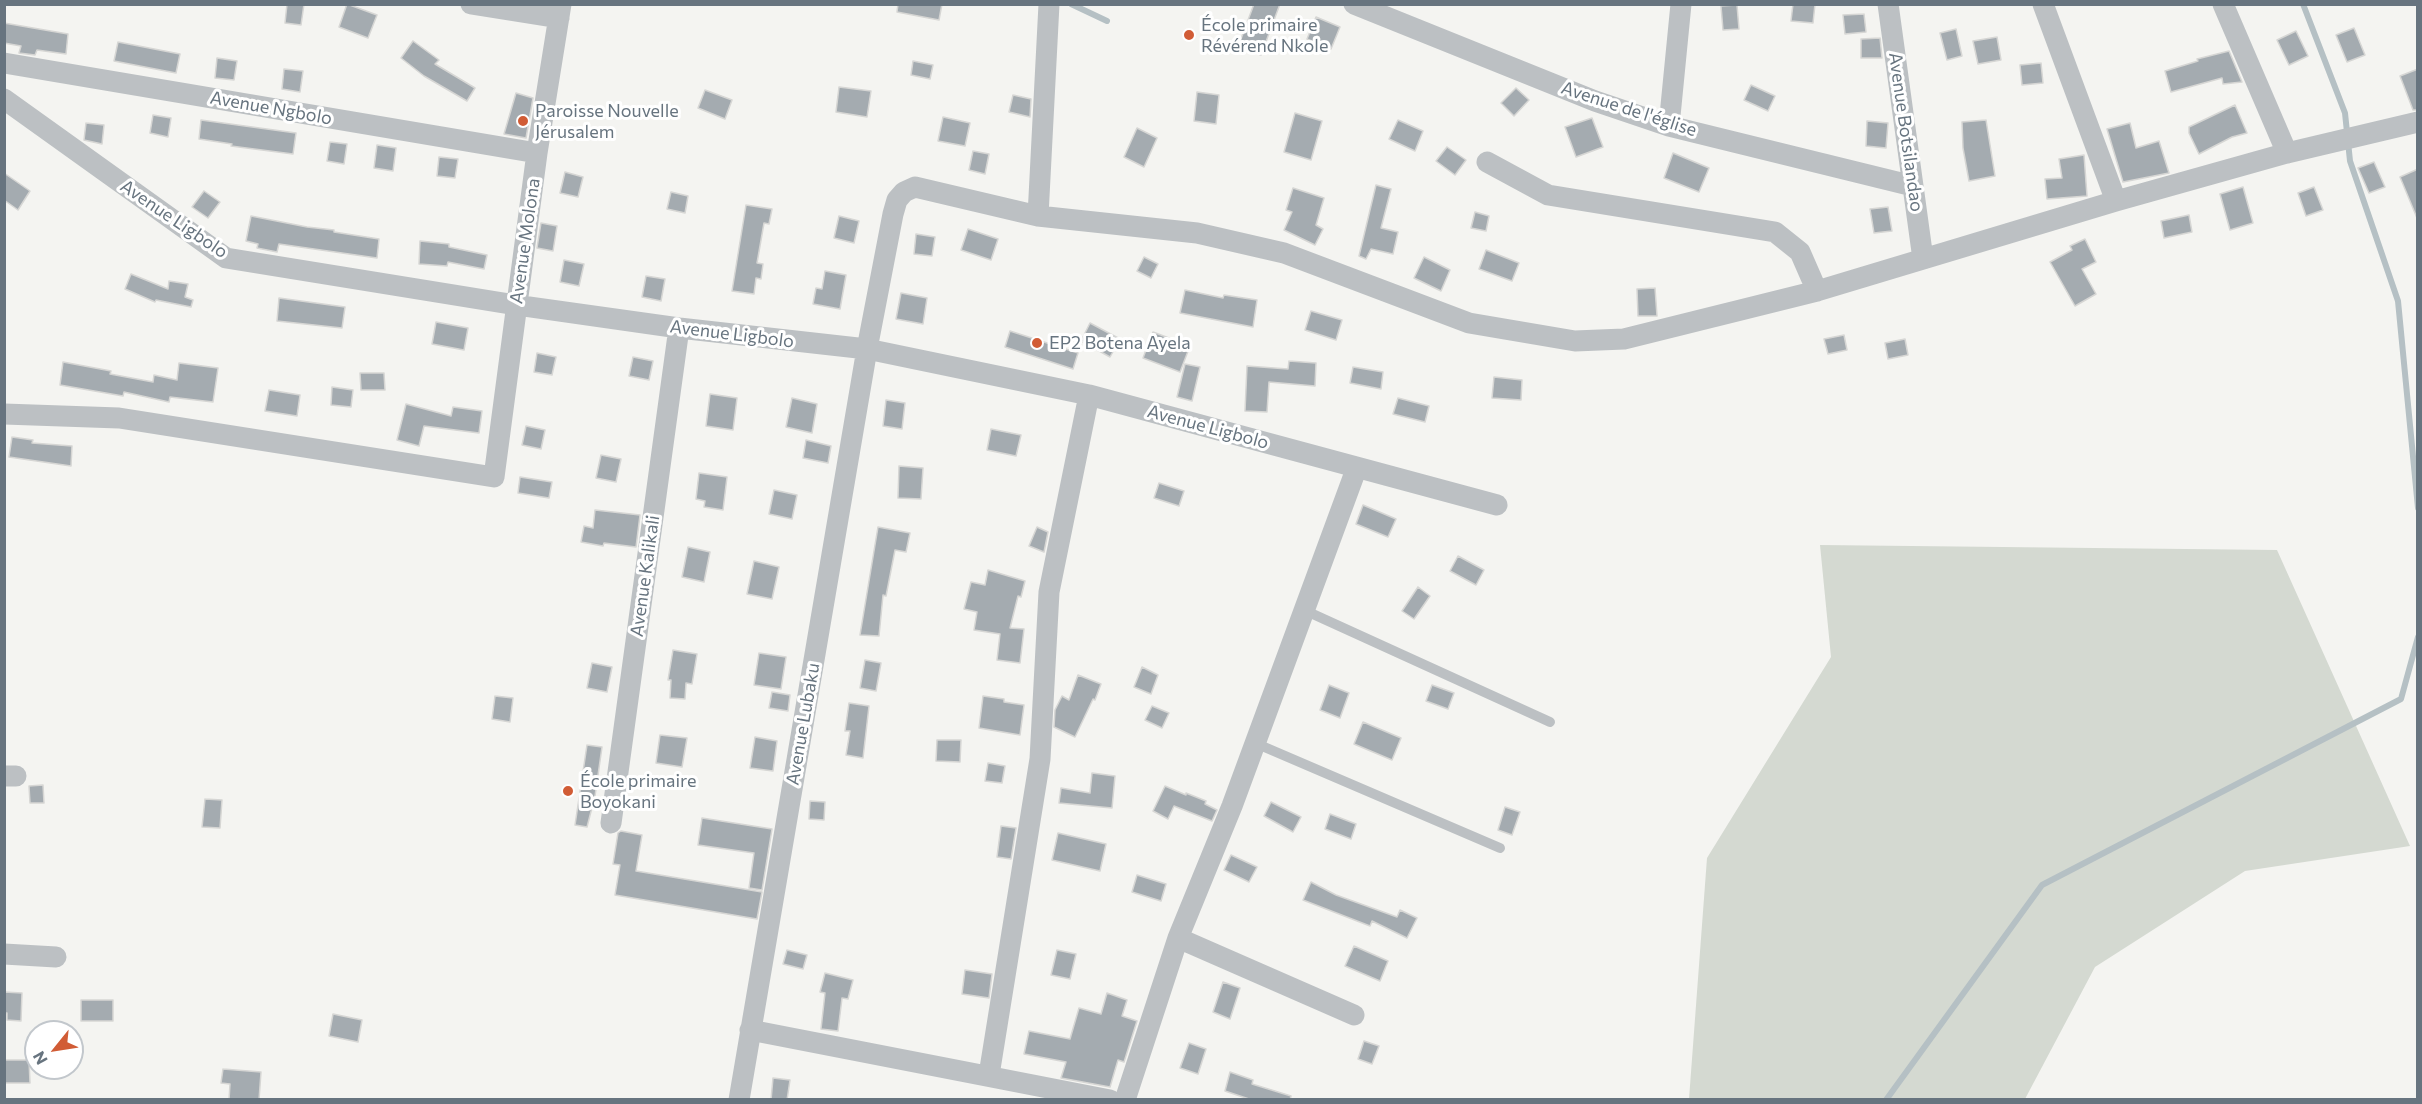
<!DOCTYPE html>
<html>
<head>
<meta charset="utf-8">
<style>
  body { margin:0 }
  #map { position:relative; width:2422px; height:1104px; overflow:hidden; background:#f4f4f1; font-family:Commissioner,sans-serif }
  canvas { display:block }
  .frame { position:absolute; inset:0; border:6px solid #67747f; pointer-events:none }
  .north { position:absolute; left:24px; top:1020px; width:60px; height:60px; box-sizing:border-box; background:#fff; border:2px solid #c2c7cc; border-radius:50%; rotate:240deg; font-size:16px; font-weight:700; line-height:24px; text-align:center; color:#67747f }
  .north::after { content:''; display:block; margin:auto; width:21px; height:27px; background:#d15c35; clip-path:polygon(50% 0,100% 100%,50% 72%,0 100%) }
</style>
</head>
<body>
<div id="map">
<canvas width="2422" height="1104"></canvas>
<div class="frame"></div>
<div class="north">N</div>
</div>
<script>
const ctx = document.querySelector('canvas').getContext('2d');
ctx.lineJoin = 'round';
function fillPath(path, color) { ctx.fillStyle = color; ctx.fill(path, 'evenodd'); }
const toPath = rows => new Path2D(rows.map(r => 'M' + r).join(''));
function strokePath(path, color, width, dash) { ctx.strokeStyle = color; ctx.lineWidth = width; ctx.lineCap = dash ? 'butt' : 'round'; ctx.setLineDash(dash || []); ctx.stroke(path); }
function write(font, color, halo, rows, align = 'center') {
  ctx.font = font + ' Commissioner,sans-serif'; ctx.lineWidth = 6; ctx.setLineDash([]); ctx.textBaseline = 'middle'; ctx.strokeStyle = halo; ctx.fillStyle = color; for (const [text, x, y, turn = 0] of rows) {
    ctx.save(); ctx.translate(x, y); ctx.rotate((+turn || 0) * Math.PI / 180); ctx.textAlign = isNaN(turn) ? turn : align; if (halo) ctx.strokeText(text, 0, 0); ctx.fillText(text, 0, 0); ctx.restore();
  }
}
fillPath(toPath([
  [1820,545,2277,550,2410,846,2245,871,2095,967,2025,1099,1689,1099,1707,858,1831,657]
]), '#d4d9d1');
strokePath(toPath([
  [1071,4,1107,21],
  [2303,4,2345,113,2350,161,2398,301,2418,508],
  [1886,1100,2042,885,2401,699,2418,637]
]), '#b5c0c4', 6);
const building = toPath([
  [287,4,304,4,301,25,285,23,287,4],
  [347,4,377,15,368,38,339,27,347,4],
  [898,4,942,4,939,20,897,12,898,4],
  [1254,4,1280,4,1261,55,1238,47,1254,4],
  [1793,4,1815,4,1813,23,1791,21,1793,4],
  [1737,5,1739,29,1723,30,1721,6,1737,5],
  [1864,14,1866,32,1845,34,1843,15,1864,14],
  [1316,17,1340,27,1331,49,1307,39,1316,17],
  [4,23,68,34,66,54,37,50,35,55,19,53,21,46,4,43,4,23],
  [2354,28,2365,55,2347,62,2336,35,2354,28],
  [1956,29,1962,56,1947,60,1940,33,1956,29],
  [2296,31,2308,56,2289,65,2277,40,2296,31],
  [1997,37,2001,60,1978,64,1973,41,1997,37],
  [1880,38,1882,58,1861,58,1861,39,1880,38],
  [413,41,439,60,435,64,475,88,467,101,424,76,401,58,413,41],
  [118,42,180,54,176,73,114,61,118,42],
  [2229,51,2242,82,2223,84,2222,78,2171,92,2165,71,2198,61,2197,59,2229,51],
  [217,58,237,61,234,80,215,78,217,58],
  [913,61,933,65,930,79,911,75,913,61],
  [2041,63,2043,83,2022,85,2020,65,2041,63],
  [284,69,303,71,300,92,282,89,284,69],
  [2418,69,2418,110,2413,110,2400,76,2418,69],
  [1751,85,1775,96,1768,111,1744,100,1751,85],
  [839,87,871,91,867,117,836,112,839,87],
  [1516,88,1529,100,1514,116,1501,103,1516,88],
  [705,90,732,100,725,119,698,108,705,90],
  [1197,92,1219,95,1216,124,1194,121,1197,92],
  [516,93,533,98,526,138,504,134,516,93],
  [1013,95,1031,99,1030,117,1009,112,1013,95],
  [2235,105,2247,133,2232,137,2199,154,2189,133,2189,127,2235,105],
  [1295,113,1322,121,1311,160,1284,152,1295,113],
  [153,115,171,118,168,137,150,133,153,115],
  [943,117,970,123,965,146,938,141,943,117],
  [1592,118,1603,147,1576,157,1565,127,1592,118],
  [201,120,296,133,293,154,231,146,232,144,199,139,201,120],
  [1398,120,1423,131,1415,151,1389,139,1398,120],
  [1986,120,1995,176,1969,181,1963,148,1962,122,1986,120],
  [1867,121,1888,123,1886,148,1866,146,1867,121],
  [86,123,104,125,102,144,84,140,86,123],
  [2130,123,2136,148,2159,141,2169,173,2123,182,2107,129,2130,123],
  [1137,128,1157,138,1144,167,1124,157,1137,128],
  [330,142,347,144,344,164,327,161,330,142],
  [377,145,396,148,393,171,374,168,377,145],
  [1447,147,1466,160,1455,175,1436,161,1447,147],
  [973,151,989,154,985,174,969,170,973,151],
  [1673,153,1709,168,1699,192,1664,178,1673,153],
  [2084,155,2087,196,2047,199,2045,179,2062,178,2059,159,2084,155],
  [439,157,458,159,455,178,437,176,439,157],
  [2374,162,2385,187,2369,193,2358,168,2374,162],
  [2418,169,2418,218,2417,218,2400,177,2418,169],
  [565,172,583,177,578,197,560,193,565,172],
  [4,173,30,191,18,210,4,200,4,173],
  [1376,185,1391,189,1381,228,1398,232,1393,254,1371,249,1366,259,1359,256,1376,185],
  [2243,187,2253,223,2230,230,2220,194,2243,187],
  [2314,187,2323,210,2306,216,2298,193,2314,187],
  [1293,188,1324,198,1316,225,1323,229,1315,245,1284,230,1292,212,1286,210,1293,188],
  [204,191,220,202,208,218,192,207,204,191],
  [671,192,688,196,685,213,667,209,671,192],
  [746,205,772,209,769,224,764,223,757,263,763,264,761,279,756,278,754,294,732,291,746,205],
  [1888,207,1892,231,1874,233,1870,209,1888,207],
  [1475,212,1489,216,1486,231,1471,228,1475,212],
  [2189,215,2192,232,2164,238,2161,221,2189,215],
  [251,216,307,227,334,230,334,232,379,239,377,258,279,244,277,252,257,248,258,244,246,241,251,216],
  [839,216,859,221,854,243,834,238,839,216],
  [541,223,557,226,553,251,537,248,541,223],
  [968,229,998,239,991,260,961,250,968,229],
  [916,234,935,237,932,256,914,254,916,234],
  [2085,239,2096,262,2082,269,2096,294,2075,306,2050,262,2072,250,2070,246,2085,239],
  [420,241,449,244,449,247,487,255,484,269,448,262,447,266,419,264,420,241],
  [1486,250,1519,263,1512,281,1479,269,1486,250],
  [1144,257,1158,264,1151,278,1137,271,1144,257],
  [1424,257,1450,270,1441,291,1414,278,1424,257],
  [564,260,584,264,579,286,560,282,564,260],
  [825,271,846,275,840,309,813,304,816,288,822,289,825,271],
  [131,274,168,289,169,281,188,284,185,297,193,300,191,307,156,300,155,302,125,289,131,274],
  [646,276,665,279,661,301,642,297,646,276],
  [1655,288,1657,316,1638,316,1637,289,1655,288],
  [1185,290,1223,298,1224,295,1257,300,1253,327,1180,313,1185,290],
  [901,293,927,298,923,324,896,319,901,293],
  [279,298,345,307,342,328,277,321,279,298],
  [1311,311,1342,320,1336,340,1305,330,1311,311],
  [436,322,468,328,464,350,432,344,436,322],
  [1090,323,1120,339,1110,357,1081,341,1090,323],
  [1010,331,1078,353,1073,369,1005,347,1010,331],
  [1153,332,1190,346,1180,372,1143,358,1153,332],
  [1844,335,1847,350,1828,354,1824,339,1844,335],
  [1905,339,1908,355,1888,359,1885,343,1905,339],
  [537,353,556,357,552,375,534,372,537,353],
  [633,357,653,361,649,380,629,376,633,357],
  [1289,361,1316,363,1315,386,1269,382,1267,412,1245,411,1247,366,1288,369,1289,361],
  [63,362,111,371,110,374,153,382,154,375,177,380,179,363,218,368,213,402,170,397,169,402,124,392,123,396,60,385,63,362],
  [1185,364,1200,367,1192,401,1177,397,1185,364],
  [1353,367,1383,372,1381,389,1350,383,1353,367],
  [360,373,384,373,385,390,361,390,360,373],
  [1494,377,1522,380,1521,400,1492,398,1494,377],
  [332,387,353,390,351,407,331,405,332,387],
  [269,390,300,395,297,416,265,411,269,390],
  [710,394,737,398,733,430,706,426,710,394],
  [792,398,817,404,812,433,786,427,792,398],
  [1398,398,1429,406,1425,422,1393,414,1398,398],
  [886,400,905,403,902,429,883,426,886,400],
  [406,404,451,416,453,407,482,411,479,433,424,426,419,446,397,440,406,404],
  [526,426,545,430,541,449,522,445,526,426],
  [991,429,1021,435,1016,456,987,450,991,429],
  [12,437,33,440,32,443,72,446,71,466,9,457,12,437],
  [806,440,831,446,828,463,803,458,806,440],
  [601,455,621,459,616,482,596,478,601,455],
  [899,466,923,468,921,499,898,498,899,466],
  [699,473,727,477,723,510,704,507,705,501,696,499,699,473],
  [520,477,552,482,549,498,518,493,520,477],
  [1159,483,1184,491,1179,506,1154,498,1159,483],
  [774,490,797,495,792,519,769,514,774,490],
  [1363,505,1396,519,1388,537,1356,524,1363,505],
  [595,510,640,515,636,547,604,543,603,546,581,542,584,526,593,528,595,510],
  [878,527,910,533,906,552,895,550,886,596,883,595,879,636,860,635,878,527],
  [1037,527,1048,532,1044,552,1029,546,1037,527],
  [688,547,710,552,704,582,682,577,688,547],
  [1458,556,1484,570,1476,585,1450,571,1458,556],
  [754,561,779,567,772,599,747,594,754,561],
  [988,570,1025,581,1021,597,1018,596,1010,628,1024,629,1020,663,997,660,1000,634,974,630,977,612,964,609,971,582,985,585,988,570],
  [1418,587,1430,596,1414,619,1402,611,1418,587],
  [673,650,697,654,692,684,686,683,685,699,670,698,671,680,668,680,673,650],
  [759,653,786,657,781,689,754,685,759,653],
  [865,660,881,663,876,691,860,688,865,660],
  [592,663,612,667,607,692,587,688,592,663],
  [1142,667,1158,675,1151,694,1134,687,1142,667],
  [1078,675,1101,684,1095,700,1093,699,1075,737,1054,727,1055,710,1062,696,1069,700,1078,675],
  [1329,685,1349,693,1340,718,1320,710,1329,685],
  [1432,685,1454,693,1448,709,1426,701,1432,685],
  [772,692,790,695,788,711,769,708,772,692],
  [495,696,513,698,510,722,492,719,495,696],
  [983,696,1004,699,1004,702,1024,705,1020,735,979,728,983,696],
  [849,703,869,706,863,758,846,755,850,731,845,731,849,703],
  [1152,706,1169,713,1162,728,1145,720,1152,706],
  [1363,722,1401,738,1392,760,1354,744,1363,722],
  [660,735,687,738,682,767,656,763,660,735],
  [755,737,777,741,773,771,750,768,755,737],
  [937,740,961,740,960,762,936,761,937,740],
  [587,745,602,747,595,796,587,827,575,825,587,745],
  [988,763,1005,766,1002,783,985,781,988,763],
  [1092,773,1115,776,1112,808,1059,803,1061,788,1090,793,1092,773],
  [43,785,44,803,30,803,29,786,43,785],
  [1165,786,1186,795,1186,793,1206,801,1205,804,1217,810,1212,821,1174,806,1168,819,1153,811,1165,786],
  [205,799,222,800,220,828,202,827,205,799],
  [810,801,825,802,824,820,809,819,810,801],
  [1271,802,1301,817,1293,832,1264,816,1271,802],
  [1505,807,1520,812,1512,835,1498,830,1505,807],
  [1330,814,1356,824,1351,839,1325,829,1330,814],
  [702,818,772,829,762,890,749,888,754,853,698,845,702,818],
  [1001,826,1016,828,1011,859,997,857,1001,826],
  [621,831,642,835,636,871,762,892,757,919,615,895,620,865,613,864,618,833,621,831],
  [1058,833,1106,844,1100,871,1052,860,1058,833],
  [1231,855,1257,867,1249,882,1224,870,1231,855],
  [1137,875,1166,884,1161,901,1132,892,1137,875],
  [1311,882,1336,895,1397,917,1400,910,1417,918,1407,938,1372,921,1370,926,1303,900,1311,882],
  [1354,946,1388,961,1380,981,1345,966,1354,946],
  [787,950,807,955,803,969,783,964,787,950],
  [1057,950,1076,954,1070,979,1051,975,1057,950],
  [965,970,992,974,989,998,962,994,965,970],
  [825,973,853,980,848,999,842,998,838,1031,821,1029,825,993,820,992,825,973],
  [1223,982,1240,988,1230,1019,1213,1012,1223,982],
  [4,992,22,993,21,1021,7,1020,7,1013,4,1013,4,992],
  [1107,993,1127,1000,1122,1016,1137,1021,1124,1062,1118,1060,1110,1087,1061,1078,1066,1062,1024,1054,1029,1031,1070,1039,1079,1008,1101,1014,1107,993],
  [81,1000,113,1000,113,1021,81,1021,81,1000],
  [333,1014,362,1020,358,1042,329,1036,333,1014],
  [1364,1041,1379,1046,1372,1064,1358,1059,1364,1041],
  [1189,1043,1206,1049,1198,1074,1180,1068,1189,1043],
  [4,1060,29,1060,30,1083,4,1083,4,1060],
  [223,1069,261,1072,259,1100,229,1100,230,1084,221,1083,223,1069],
  [1230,1072,1253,1080,1252,1084,1291,1096,1290,1100,1252,1100,1225,1091,1230,1072],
  [773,1078,790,1080,787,1100,771,1100,773,1078]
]);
fillPath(building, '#a4abb0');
strokePath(building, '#d6d6d4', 1.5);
strokePath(toPath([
  [1304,610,1550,722],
  [1255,743,1500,848]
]), '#bcc0c3', 10);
strokePath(toPath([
  [471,4,559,18],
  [1354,4,1595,101,1669,126,1913,186],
  [1888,4,1923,259],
  [2043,4,2116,201],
  [2223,4,2287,153],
  [4,63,537,153],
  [4,99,226,258,516,305,679,328,867,349,1089,395,1497,505],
  [1669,126,1681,4],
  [1487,162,1548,195,1775,232,1800,252,1817,291],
  [1038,216,1049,4],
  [4,414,119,418,494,477,537,153,561,4],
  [4,776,16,776],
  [611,823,679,328],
  [1178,938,1354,1015],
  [4,954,56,957],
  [750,1030,1110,1100],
  [989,1075,1040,759,1049,592,1089,395],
  [739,1100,867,349,893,214,897,200,904,192,915,187,1038,216,1197,233,1284,253,1469,323,1575,341,1624,339,1817,291,2116,201,2287,153,2418,122],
  [1125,1100,1178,938,1232,806,1357,467]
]), '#bcc0c3', 21);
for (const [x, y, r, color] of [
  [1189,35,6,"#d15c35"],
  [523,121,6,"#d15c35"],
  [1037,343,6,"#d15c35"],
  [568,791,6,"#d15c35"]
]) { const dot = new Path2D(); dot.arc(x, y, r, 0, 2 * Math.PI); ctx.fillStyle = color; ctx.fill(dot); strokePath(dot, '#fff', 2); }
write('18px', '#67747f', '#fff', [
  ["École primaire",1201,25],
  ["Révérend Nkole",1201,46],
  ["Paroisse Nouvelle",535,111],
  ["Jérusalem",535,132],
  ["EP2 Botena Ayela",1049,343],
  ["École primaire",580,781],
  ["Boyokani",580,802]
], 'left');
write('18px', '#67747f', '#fff', [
  ["Avenue Ngbolo",271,108,10],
  ["Avenue de l'église",1629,109,18],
  ["Avenue Botsilandao",1906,132,82],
  ["Avenue Ligbolo",174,219,34],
  ["Avenue Molona",525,241,-82],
  ["Avenue Ligbolo",732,334,7],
  ["Avenue Ligbolo",1208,427,15],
  ["Avenue Kalikali",645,576,-82],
  ["Avenue Lubaku",803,724,-80]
]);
</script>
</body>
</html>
